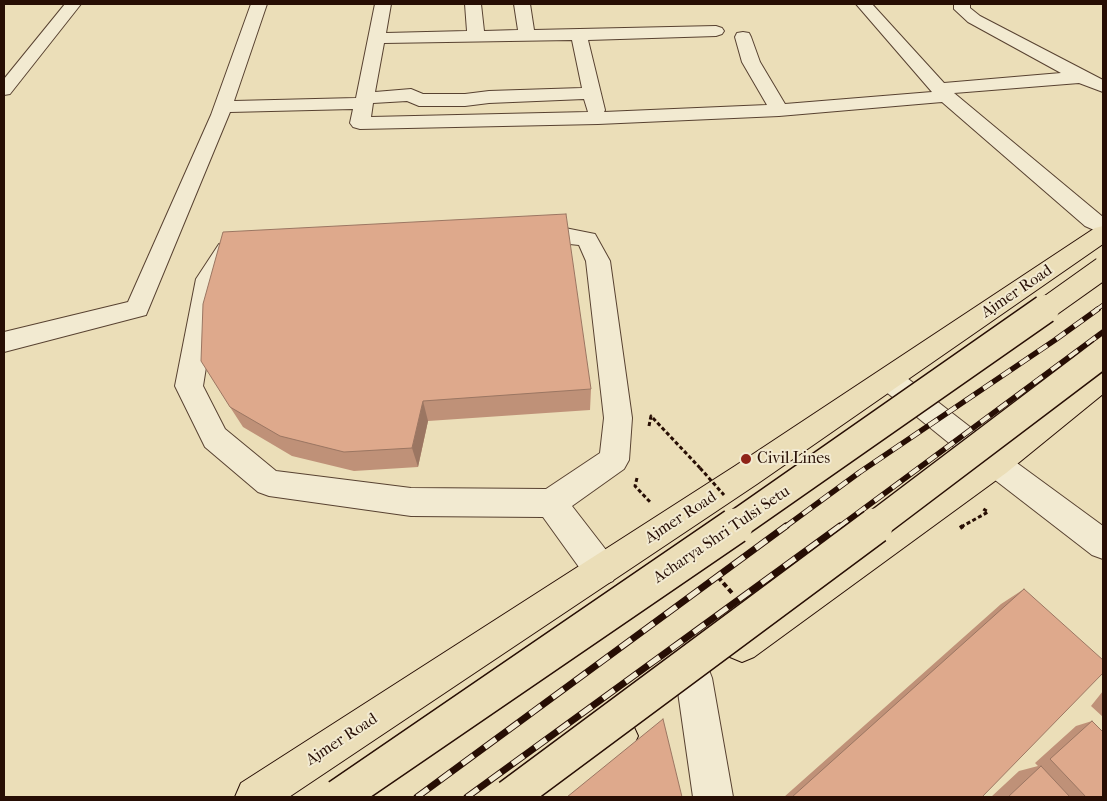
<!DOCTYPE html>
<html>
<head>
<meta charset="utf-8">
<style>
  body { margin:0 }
  #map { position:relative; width:1107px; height:801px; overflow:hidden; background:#ebdeb8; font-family:"IM FELL French Canon",serif }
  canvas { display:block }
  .frame { position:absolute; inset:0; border:5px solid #270e04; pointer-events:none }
</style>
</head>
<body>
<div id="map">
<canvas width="1107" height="801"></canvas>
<div class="frame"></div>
</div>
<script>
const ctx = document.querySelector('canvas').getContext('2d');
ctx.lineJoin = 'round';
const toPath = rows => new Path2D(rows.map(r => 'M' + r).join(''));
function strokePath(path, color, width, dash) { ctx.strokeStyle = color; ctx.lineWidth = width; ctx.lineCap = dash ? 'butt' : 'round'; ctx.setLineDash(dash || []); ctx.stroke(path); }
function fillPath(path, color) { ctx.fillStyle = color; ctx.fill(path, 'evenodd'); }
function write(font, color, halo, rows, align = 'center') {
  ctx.font = font + ' "IM FELL French Canon",serif'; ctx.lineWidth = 4; ctx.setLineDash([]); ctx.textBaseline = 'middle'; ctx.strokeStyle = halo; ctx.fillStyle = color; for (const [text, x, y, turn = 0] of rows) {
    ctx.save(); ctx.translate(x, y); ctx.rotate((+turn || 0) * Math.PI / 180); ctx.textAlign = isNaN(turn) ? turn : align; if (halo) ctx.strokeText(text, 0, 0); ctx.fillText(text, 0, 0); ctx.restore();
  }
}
const minor = toPath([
  [65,4,81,4,10,94,4,95,4,79,65,4],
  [251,4,267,4,234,101,356,98,375,4,391,4,386,33,467,31,465,4,481,4,484,31,518,30,514,4,530,4,534,30,716,26,722,28,724,31,722,34,716,36,588,40,605,110,604,112,767,105,742,62,735,37,737,33,743,32,749,33,751,37,760,62,785,104,932,92,856,4,872,4,944,83,1061,73,968,22,954,9,954,4,970,4,970,8,980,16,1103,80,1103,92,1079,83,954,93,1103,217,1103,234,1085,226,942,102,779,116,598,124,360,129,353,127,350,123,353,109,230,112,146,315,4,352,4,332,128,302,211,115,251,4],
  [572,40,582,88,489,91,465,94,423,94,411,89,375,92,384,43,572,40],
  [584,99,588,112,371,117,373,103,407,101,419,106,465,106,489,103,584,99],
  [531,227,565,228,595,234,610,261,632,418,629,460,624,469,572,506,613,559,617,570,613,581,601,586,589,581,543,517,411,516,269,496,258,492,205,447,175,386,196,279,219,244,236,241,244,244,247,249,244,254,234,257,220,280,203,386,225,429,276,471,411,488,546,489,600,453,604,418,586,261,579,245,523,239,520,234,523,229,531,227],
  [889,368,898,371,1006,455,1103,526,1103,559,1092,555,986,473,880,387,876,379,880,371,889,368],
  [694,660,707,665,712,678,733,797,693,797,676,678,681,665,694,660]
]);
const highway = toPath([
  [1103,226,1103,244,757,484,289,797,235,797,241,783,735,466,1095,228,1103,226],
  [1103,368,1103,394,1006,473,754,657,742,662,730,657,725,645,730,633,986,455,1094,371,1103,368],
  [619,717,632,723,638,736,632,749,573,797,522,797,528,783,606,723,619,717]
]);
strokePath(minor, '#584231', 2);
strokePath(highway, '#270e04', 2);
strokePath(toPath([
  [649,426,651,416,700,468],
  [637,478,635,486,651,503],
  [961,527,988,512,982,508]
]), '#270e04', 3, [4, 2.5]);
strokePath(toPath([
  [960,528,963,526],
  [718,577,732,593]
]), '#270e04', 4, [5, 3]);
fillPath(minor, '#f2ead1');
fillPath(highway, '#ebdeb8');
const railFar2 = toPath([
  [1096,310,1103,305]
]);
const railFar1 = toPath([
  [785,527,860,472,1055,340,1098,309],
  [839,527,1103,332]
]);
const rail = toPath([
  [417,797,786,526],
  [467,797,840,526]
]);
strokePath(railFar2, '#270e04', 4.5);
strokePath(railFar1, '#270e04', 5.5);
strokePath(rail, '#270e04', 7);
strokePath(railFar2, '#f2ead1', 3, [9]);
strokePath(railFar1, '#f2ead1', 4, [11]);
strokePath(rail, '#f2ead1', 5, [14]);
const highwayBridgeFar2 = toPath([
  [1044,310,1103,268]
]);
const highwayBridgeFar1 = toPath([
  [733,527,1045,309],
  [873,527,1103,353]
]);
const highwayBridge = toPath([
  [339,797,735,526],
  [510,797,875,526]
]);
strokePath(highwayBridgeFar2, '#270e04', 24, []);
strokePath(highwayBridgeFar1, '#270e04', 31, []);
strokePath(highwayBridge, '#270e04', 38, []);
strokePath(toPath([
  [700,468,724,495]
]), '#270e04', 3, [4, 2.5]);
strokePath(highwayBridgeFar2, '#ebdeb8', 22);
strokePath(highwayBridgeFar1, '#ebdeb8', 28);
strokePath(highwayBridge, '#ebdeb8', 35);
fillPath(toPath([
  [591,389,590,410,428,421,418,467,354,471,292,456,243,427,230,407],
  [1024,589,982,797,784,797,1001,604],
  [1103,691,1103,717,1091,706],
  [1092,721,1103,797,991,797,1019,771,1038,766,1035,763,1076,726]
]), '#bf9178');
fillPath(toPath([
  [423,401,428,421,418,467,412,448]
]), '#9b7662');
const building = toPath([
  [566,214,591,389,423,401,412,448,344,452,280,436,230,407,201,361,203,304,223,232,566,214],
  [1024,589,1103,660,1103,673,982,797,792,797,1024,589],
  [663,719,682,797,567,797,663,719],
  [1092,721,1103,732,1103,797,1086,797,1050,759,1092,721],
  [1041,766,1070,797,1008,797,1041,766]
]);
fillPath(building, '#dea98c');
strokePath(building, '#9b7662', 1);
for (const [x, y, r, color] of [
  [746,459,6,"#8f2418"]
]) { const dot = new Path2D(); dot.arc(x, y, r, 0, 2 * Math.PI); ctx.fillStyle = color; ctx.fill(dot); strokePath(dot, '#f2ead1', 2); }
write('16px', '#270e04', '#f2ead1', [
  ["Ajmer Road",1017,292,-34],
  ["Ajmer Road",681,518,-33],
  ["Acharya Shri Tulsi Setu",722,535,-34],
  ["Ajmer Road",342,740,-33]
]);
write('16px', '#270e04', '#f2ead1', [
  ["Civil Lines",757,459]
], 'left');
</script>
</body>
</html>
